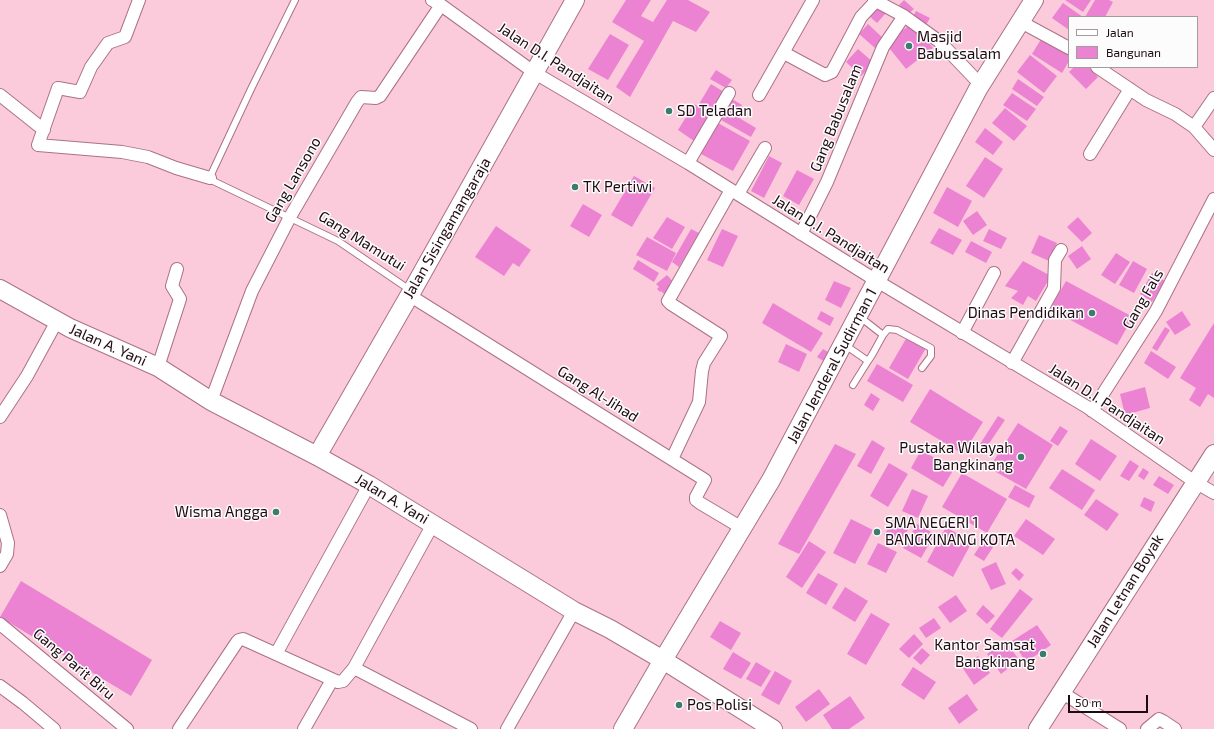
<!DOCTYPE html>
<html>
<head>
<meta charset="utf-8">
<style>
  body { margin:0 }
  #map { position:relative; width:1214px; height:729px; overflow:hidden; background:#fccbdb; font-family:"Exo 2",sans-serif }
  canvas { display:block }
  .legend { position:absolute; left:1068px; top:16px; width:130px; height:52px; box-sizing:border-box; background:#fcfcfc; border:1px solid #a39b9e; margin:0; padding:5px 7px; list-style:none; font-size:12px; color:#1e0a12 }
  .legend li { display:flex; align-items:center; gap:8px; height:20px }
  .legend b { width:20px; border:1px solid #a39b9e }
  .scale { position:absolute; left:1068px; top:695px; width:80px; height:18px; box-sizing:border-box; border:2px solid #1e0a12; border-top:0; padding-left:5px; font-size:12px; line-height:14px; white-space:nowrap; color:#1e0a12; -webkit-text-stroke:3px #fcfcfc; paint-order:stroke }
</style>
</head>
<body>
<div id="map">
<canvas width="1214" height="729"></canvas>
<ul class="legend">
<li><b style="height:5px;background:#fff"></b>Jalan</li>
<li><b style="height:11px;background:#eb83d2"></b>Bangunan</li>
</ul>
<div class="scale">50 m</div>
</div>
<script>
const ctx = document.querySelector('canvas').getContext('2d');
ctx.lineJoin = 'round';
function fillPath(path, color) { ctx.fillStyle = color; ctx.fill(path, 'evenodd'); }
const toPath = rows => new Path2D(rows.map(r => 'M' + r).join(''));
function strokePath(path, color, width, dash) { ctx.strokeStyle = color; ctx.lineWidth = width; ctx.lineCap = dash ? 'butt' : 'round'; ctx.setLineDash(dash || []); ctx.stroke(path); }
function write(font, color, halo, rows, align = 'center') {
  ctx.font = font + ' "Exo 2",sans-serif'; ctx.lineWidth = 3; ctx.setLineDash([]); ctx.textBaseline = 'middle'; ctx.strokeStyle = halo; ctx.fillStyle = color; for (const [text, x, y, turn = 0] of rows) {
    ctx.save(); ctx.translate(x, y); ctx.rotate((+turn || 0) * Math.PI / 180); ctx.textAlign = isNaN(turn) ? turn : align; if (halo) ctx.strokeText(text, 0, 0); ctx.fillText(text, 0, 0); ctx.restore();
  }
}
fillPath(toPath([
  [626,0,651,0,641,16,653,22,667,0,688,0,710,12,696,32,673,21,630,97,616,87,644,41,612,22],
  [904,0,914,9,908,14,899,5],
  [1065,0,1091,0,1083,12],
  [1095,0,1109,0,1113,2,1105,17,1085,17],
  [1063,3,1083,17,1069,17,1069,30,1052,18],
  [878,6,886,13,877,23,869,16],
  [916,11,930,18,926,25,912,18],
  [913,22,933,48,906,69,886,44],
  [868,24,884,39,875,48,859,34],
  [610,34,629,45,608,80,588,69],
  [1043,36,1069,52,1069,61,1062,73,1032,54],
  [858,49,874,63,861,76,846,62],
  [1030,55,1057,76,1044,93,1017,72],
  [1074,67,1089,67,1098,77,1086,89,1069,72],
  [716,70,732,80,726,88,710,79],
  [1018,79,1044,97,1037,106,1012,89],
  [711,84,724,92,711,111,699,104],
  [1012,93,1036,109,1027,121,1003,105],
  [732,99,742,105,736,116,756,128,751,137,721,120],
  [694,104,711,114,694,141,678,130],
  [1005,108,1027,126,1014,141,992,123],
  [718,123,750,141,733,171,701,154],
  [985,128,1003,142,993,155,975,142],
  [769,156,782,163,764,198,751,191],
  [985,157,1003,169,984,198,966,186],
  [797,170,814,179,799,205,783,196],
  [634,176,655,188,632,227,611,215],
  [947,187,972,201,958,227,933,213],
  [583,204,602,215,589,237,570,226],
  [977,211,987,225,973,235,963,221],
  [667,217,685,227,672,249,653,238],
  [1078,217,1092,233,1082,242,1067,227],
  [496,226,531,250,519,267,513,263,504,276,475,257],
  [939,228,962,240,953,255,930,243],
  [691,229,699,233,679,267,672,262],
  [722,229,738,236,723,267,707,260],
  [989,229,1007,238,1001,249,983,241],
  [1039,235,1057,243,1049,261,1031,253],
  [647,237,676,253,667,271,636,255],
  [971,241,992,252,986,263,965,252],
  [1082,246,1091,259,1077,269,1068,256],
  [1116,253,1130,262,1115,284,1101,275],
  [638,260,659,273,654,282,633,269],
  [1023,261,1051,276,1036,301,1028,296,1023,305,1011,298,1018,291,1005,286],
  [1133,261,1147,269,1134,293,1119,285],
  [1152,273,1165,281,1152,302,1140,294],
  [667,275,676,285,664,294,661,291,660,292,657,289,659,287,656,284],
  [834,281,851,288,841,308,825,300],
  [1066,281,1133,317,1117,345,1050,309],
  [773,303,823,333,811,352,762,323],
  [821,311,834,318,830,326,817,319],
  [1182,311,1191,325,1175,335,1166,322],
  [1214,323,1214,398,1208,394,1200,407,1189,400,1196,388,1180,378],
  [1165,327,1170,330,1157,351,1152,348],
  [907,337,926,348,908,379,889,368],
  [786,344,807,354,799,372,778,362],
  [823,349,830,353,825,362,817,357],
  [1151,351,1176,367,1168,379,1144,363],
  [877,364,913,385,903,402,867,381],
  [1145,387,1150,408,1125,415,1120,394],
  [930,389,983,422,963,454,910,422],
  [871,393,880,399,873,411,864,405],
  [998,416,1005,420,986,448,980,444],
  [1018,423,1053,445,1026,489,989,468],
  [1060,426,1068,431,1058,446,1050,441],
  [1091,439,1117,456,1100,481,1075,464],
  [872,440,885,448,871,474,857,466],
  [835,444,856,454,799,554,778,544],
  [921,450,954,469,943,487,911,468],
  [1130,460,1139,466,1129,481,1120,476],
  [889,463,908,474,888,507,870,496],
  [1143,468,1149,472,1144,480,1138,476],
  [1062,469,1095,490,1082,510,1049,488],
  [962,473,1007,499,987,533,942,507],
  [1159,476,1174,485,1168,494,1153,485],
  [1015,485,1035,496,1029,508,1008,497],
  [912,489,928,496,918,518,902,511],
  [1144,497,1155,502,1151,512,1140,506],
  [1096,499,1119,514,1107,531,1084,515],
  [896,516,911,525,899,544,884,535],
  [851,519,873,530,855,564,833,553],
  [1026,519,1055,539,1043,555,1014,536],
  [917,524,935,534,921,558,903,548],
  [946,527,972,542,953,577,927,562],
  [985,538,995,544,984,561,974,555],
  [809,541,826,552,802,588,786,577],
  [878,543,897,552,886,573,867,564],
  [996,562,1006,584,991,590,981,569],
  [1016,568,1024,575,1019,581,1011,573],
  [818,573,838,584,826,605,806,593],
  [21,581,152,660,131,696,0,617],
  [845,587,868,601,855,622,832,608],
  [1020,589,1033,599,1002,638,990,629],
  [956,595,967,611,950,623,938,607],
  [983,605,995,616,987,624,976,614],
  [871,613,890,624,866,665,847,654],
  [934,618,941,628,926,638,919,628],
  [720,621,741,633,731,650,710,637],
  [1037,625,1051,645,1026,662,1012,641],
  [914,634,923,644,909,658,899,649],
  [1006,641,1019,660,1001,674,987,654],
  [922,648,930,655,921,665,913,658],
  [733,652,751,663,741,679,723,669],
  [978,656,990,673,974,685,962,667],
  [756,662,771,671,761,687,746,679],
  [913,667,936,682,924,700,901,685],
  [775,671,792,681,779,705,761,695],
  [819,689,830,704,806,722,795,707],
  [967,694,978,710,959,724,948,708],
  [850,696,865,718,849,729,832,729,823,715]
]), '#eb83d2');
const lane = toPath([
  [295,0,251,89,209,179,338,241,410,290],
  [860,317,883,335],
  [845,345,868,361,872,355,883,335,888,329,897,330,931,348,931,356,922,368],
  [853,385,868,361]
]);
const street = toPath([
  [139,0,125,37,108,43,91,67,80,92,58,88,38,145,122,152,148,157,176,168,210,178],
  [432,0,441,5,535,73,688,163,877,281,1087,407,1195,482,1214,493],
  [874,0,904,16,940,42,981,85],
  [1021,22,1069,48],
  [784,53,825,75,832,72,861,17,876,1],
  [1097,67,1146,100,1175,114,1194,127,1214,150],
  [0,95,44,130],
  [759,95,813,0],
  [1194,127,1214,98],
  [1090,154,1130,89],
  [688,163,729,93],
  [738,194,765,148],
  [801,234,827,182,883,47,904,16],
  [409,295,705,480,696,497,696,500,700,503,742,528],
  [962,333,994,273],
  [1012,363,1054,288,1055,260,1061,250],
  [158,367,180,299,172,286,177,269],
  [211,401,252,291,290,217,357,102,361,97,376,98,380,96,441,5],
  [1092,411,1156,311,1214,199],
  [0,417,27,376,57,321],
  [672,459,699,402,702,371,704,363,721,336,671,304,668,301,731,190],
  [0,515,8,543,7,554,0,566],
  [0,624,127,729],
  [276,654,369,485],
  [354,668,471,729],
  [0,686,23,703,54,729],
  [1061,692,1120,729],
  [179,729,237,642,239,640,243,639,338,682,343,681,354,668,433,524],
  [304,729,332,680],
  [507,729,574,611],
  [1147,729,1159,719,1163,721,1175,729]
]);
const secondary = toPath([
  [0,289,70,328,158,367,211,401,317,456,369,485,574,611,610,629,663,660,773,729],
  [317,456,412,291,575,0],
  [623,729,663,660,771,480,978,89,1034,0],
  [1038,729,1214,454]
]);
strokePath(lane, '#aa7286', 8);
strokePath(street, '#aa7286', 14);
strokePath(secondary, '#aa7286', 20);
strokePath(lane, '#fff', 6);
strokePath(street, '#fff', 12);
strokePath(secondary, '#fff', 18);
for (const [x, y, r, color] of [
  [909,46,4,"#3a7c6d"],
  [669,111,4,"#3a7c6d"],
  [575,187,4,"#3a7c6d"],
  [1092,313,4,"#3a7c6d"],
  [1021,457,4,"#3a7c6d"],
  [276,512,4,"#3a7c6d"],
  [877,532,4,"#3a7c6d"],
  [1043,654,4,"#3a7c6d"],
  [679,705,4,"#3a7c6d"]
]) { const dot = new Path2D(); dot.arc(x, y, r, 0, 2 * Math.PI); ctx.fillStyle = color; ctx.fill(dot); strokePath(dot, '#fcfcfc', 1.5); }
write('15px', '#1e0a12', '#fcfcfc', [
  ["Masjid",917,37],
  ["Babussalam",917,54],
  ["SD Teladan",677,111],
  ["TK Pertiwi",583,187],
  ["Dinas Pendidikan",1084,313,"right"],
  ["Pustaka Wilayah",1013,448,"right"],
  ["Bangkinang",1013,465,"right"],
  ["Wisma Angga",268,512,"right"],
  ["SMA NEGERI 1",885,523],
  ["BANGKINANG KOTA",885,540],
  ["Kantor Samsat",1035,645,"right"],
  ["Bangkinang",1035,662,"right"],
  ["Pos Polisi",687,705]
], 'left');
write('15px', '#1e0a12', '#fcfcfc', [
  ["Jalan D.I. Pandjaitan",556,63,33],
  ["Gang Babusalam",836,118,-68],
  ["Gang Lansono",293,180,-60],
  ["Jalan Sisingamangaraja",447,228,-60],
  ["Jalan D.I. Pandjaitan",831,234,32],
  ["Gang Mamutui",362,241,32],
  ["Gang Fals",1143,299,-60],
  ["Jalan A. Yani",108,345,24],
  ["Jalan Jenderal Sudirman 1",832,366,-62],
  ["Gang Al-Jihad",598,394,32],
  ["Jalan D.I. Pandjaitan",1107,404,33],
  ["Jalan A. Yani",392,499,31],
  ["Jalan Letnan Boyak",1125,591,-58],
  ["Gang Parit Biru",74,664,40]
]);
</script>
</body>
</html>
